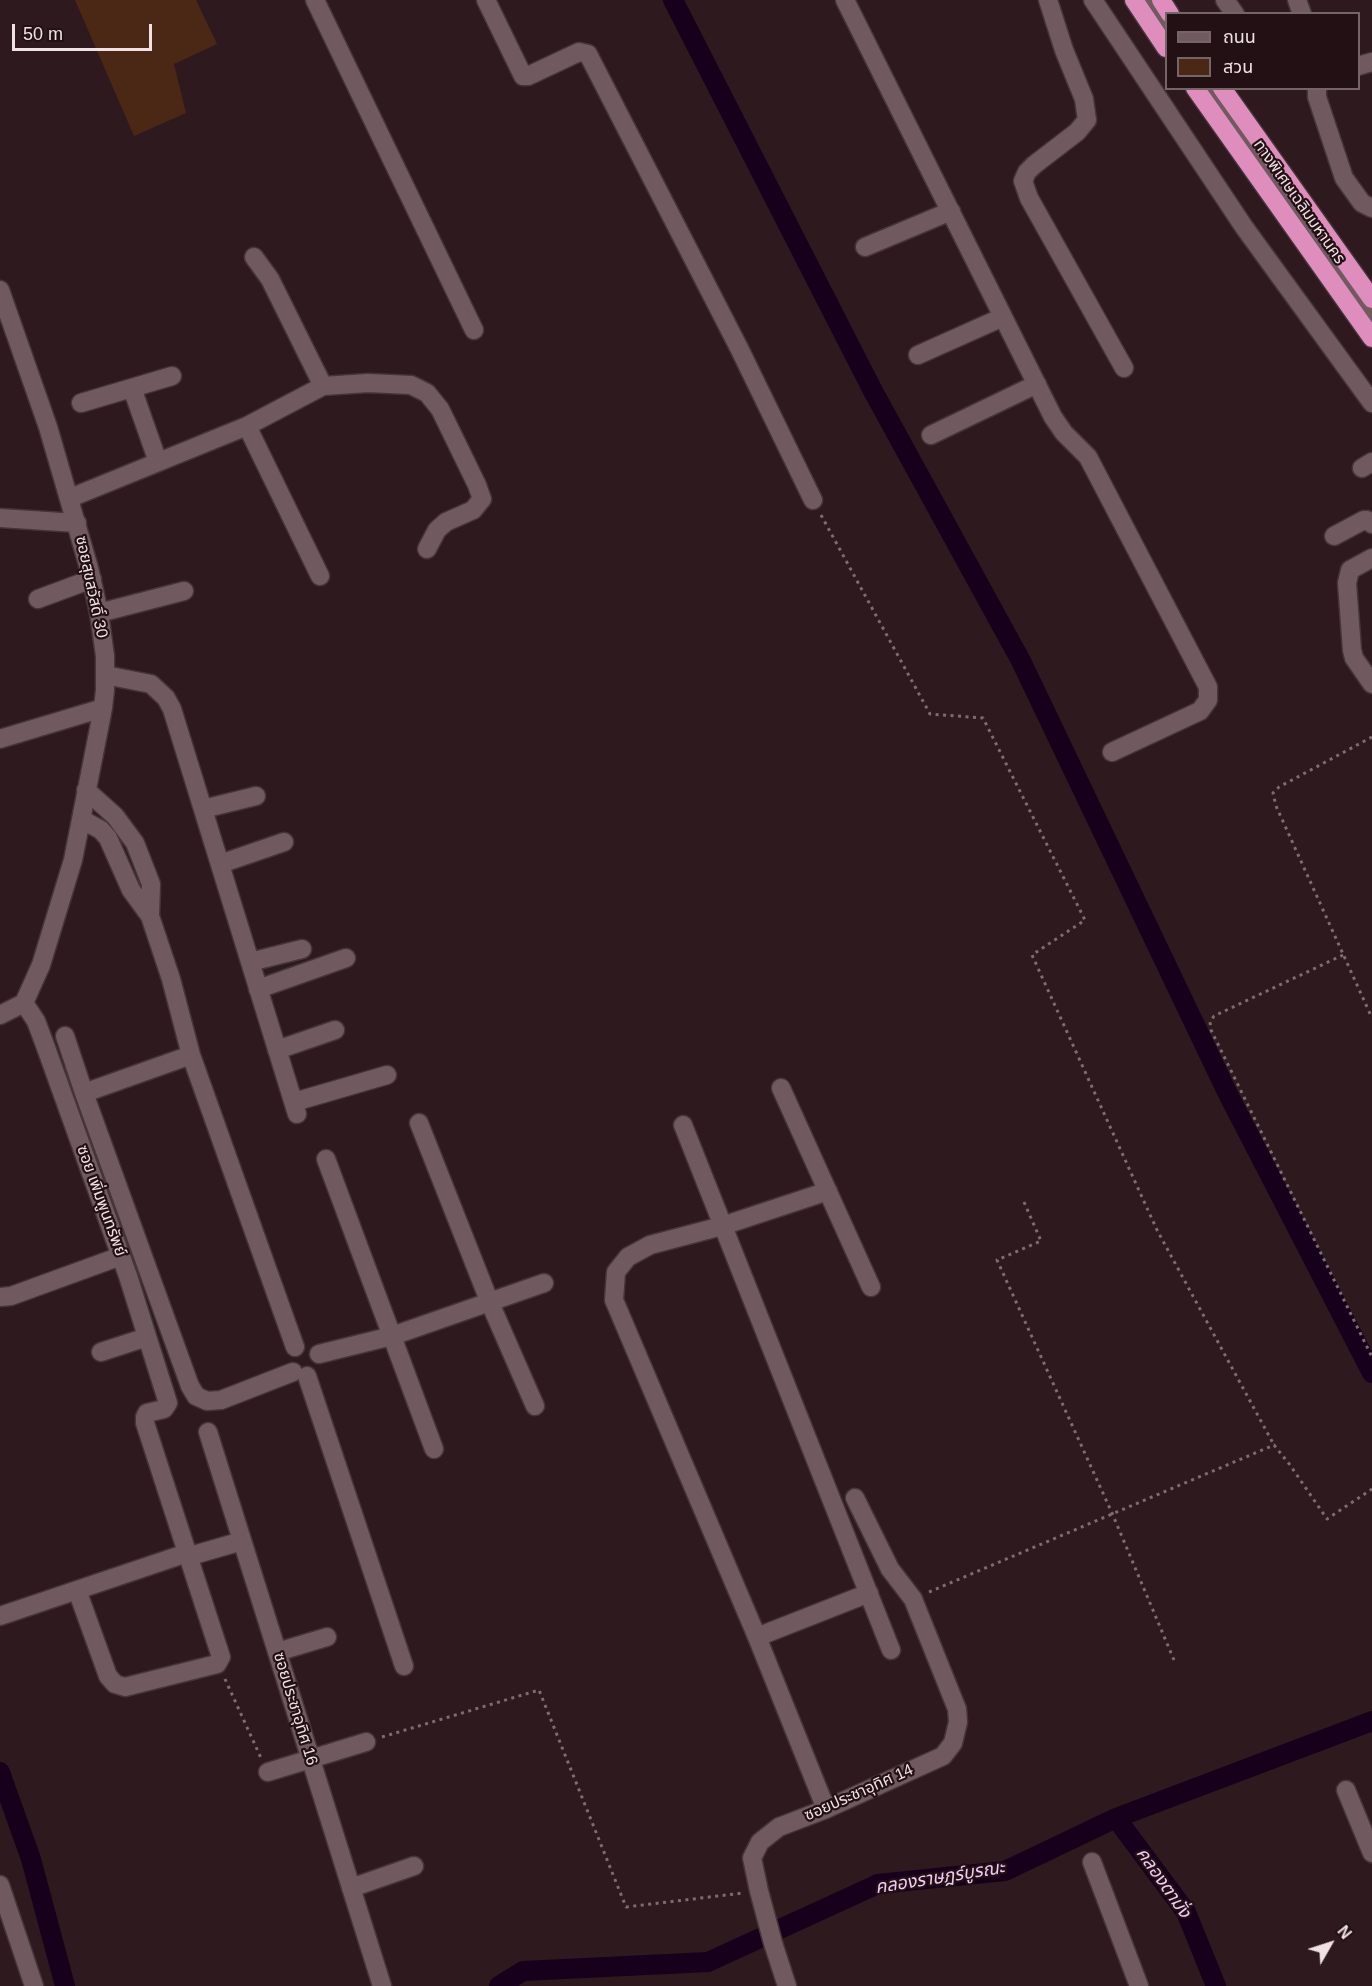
<!DOCTYPE html>
<html>
<head>
<meta charset="utf-8">
<style>
  body { margin:0 }
  #map { position:relative; width:1372px; height:1986px; overflow:hidden; background:#2d191e; font-family:Arial,"Noto Sans Thai",sans-serif }
  canvas { display:block }
  .legend { position:absolute; left:1165px; top:12px; width:195px; height:78px; box-sizing:border-box; background:#231015; border:2px solid #756468; margin:0; padding:8px 10px; list-style:none; font-size:18px; color:#efe1e4 }
  .legend li { display:flex; align-items:center; gap:12px; height:30px }
  .legend b { width:30px; border:2px solid #756468 }
  .north { position:absolute; left:1300px; top:1914px; width:60px; height:60px; -webkit-text-stroke:4px #231015; paint-order:stroke; rotate:51deg; font-size:16px; font-weight:700; line-height:24px; text-align:center; color:#efe1e4 }
  .north::after { content:''; display:block; margin:auto; width:21px; height:27px; background:#efe1e4; clip-path:polygon(50% 0,100% 100%,50% 72%,0 100%) }
  .scale { position:absolute; left:12px; top:24px; width:140px; height:27px; box-sizing:border-box; border:3px solid #efe1e4; border-top:0; padding-left:8px; font-size:18px; line-height:21px; white-space:nowrap; color:#efe1e4; -webkit-text-stroke:4px #231015; paint-order:stroke }
</style>
</head>
<body>
<div id="map">
<canvas width="1372" height="1986"></canvas>
<ul class="legend">
<li><b style="height:8px;background:#715a5f"></b>ถนน</li>
<li><b style="height:16px;background:#4b2816"></b>สวน</li>
</ul>
<div class="north">N</div>
<div class="scale">50 m</div>
</div>
<script>
const ctx = document.querySelector('canvas').getContext('2d');
ctx.lineJoin = 'round';
function fillPath(path, color) { ctx.fillStyle = color; ctx.fill(path, 'evenodd'); }
const toPath = rows => new Path2D(rows.map(r => 'M' + r).join(''));
function strokePath(path, color, width, dash) { ctx.strokeStyle = color; ctx.lineWidth = width; ctx.lineCap = dash ? 'butt' : 'round'; ctx.setLineDash(dash || []); ctx.stroke(path); }
function write(font, color, halo, rows, align = 'center') {
  ctx.font = font + ' Arial,"Noto Sans Thai",sans-serif'; ctx.lineWidth = 4.5; ctx.setLineDash([]); ctx.textBaseline = 'middle'; ctx.strokeStyle = halo; ctx.fillStyle = color; for (const [text, x, y, turn = 0] of rows) {
    ctx.save(); ctx.translate(x, y); ctx.rotate((+turn || 0) * Math.PI / 180); ctx.textAlign = isNaN(turn) ? turn : align; if (halo) ctx.strokeText(text, 0, 0); ctx.fillText(text, 0, 0); ctx.restore();
  }
}
fillPath(toPath([
  [75,0,196,0,217,44,174,64,186,113,134,136]
]), '#4b2816');
strokePath(toPath([
  [673,0,873,391,1021,661,1228,1094,1372,1373],
  [0,1772,31,1859,65,1986],
  [1116,1818,1186,1912,1216,1986],
  [499,1986,523,1971,708,1962,878,1884,1005,1871,1116,1818,1372,1721]
]), '#17001b', 20);
const minor = toPath([
  [315,0,474,330],
  [486,0,523,76,528,76,579,52,588,54,739,348,813,500],
  [845,0,1053,417,1064,433,1088,457,1208,687,1208,700,1200,711,1112,752],
  [1048,0,1064,50,1084,99,1087,120,1077,132,1034,165,1027,172,1023,181,1029,198,1124,368],
  [1093,0,1244,227,1372,403],
  [1150,0,1166,25],
  [1225,0,1235,14],
  [1297,0,1302,14],
  [1358,66,1372,62],
  [1211,88,1372,317],
  [1317,88,1317,97,1344,178,1362,203,1372,208],
  [865,247,951,211],
  [0,290,48,427,89,568,99,613,105,656,105,690,103,708,73,860,41,965,24,1003,0,1015],
  [918,355,1003,317],
  [323,386,368,383,411,385,427,393,440,409,477,485,482,499,473,510,446,522,437,530,427,549],
  [132,388,158,462],
  [81,403,172,376],
  [247,426,320,576],
  [931,435,1037,384],
  [1362,468,1372,462],
  [70,498,247,426,323,386,270,279,254,257],
  [0,518,77,523],
  [1334,536,1364,520,1367,520,1372,524],
  [1372,558,1350,570,1347,583,1352,650,1354,658,1372,684],
  [38,599,92,579],
  [99,613,184,591],
  [105,675,151,684,166,698,172,709,297,1114],
  [0,739,103,708],
  [203,809,256,796],
  [81,819,101,830,108,838,131,890,150,916,151,884,135,843,115,816,86,790],
  [220,864,284,842],
  [150,916,171,979,191,1055,295,1347],
  [250,962,302,949],
  [258,989,346,958],
  [24,1003,36,1021,45,1045,128,1276,168,1403,164,1409,147,1413,145,1417,145,1423,221,1657,217,1664,125,1687,115,1684,108,1676,77,1590],
  [65,1036,84,1093,190,1386,196,1396,207,1401,221,1400,293,1372],
  [277,1050,335,1030],
  [781,1088,871,1287],
  [84,1093,191,1055],
  [294,1102,387,1075],
  [419,1123,490,1303,535,1406],
  [683,1125,891,1650],
  [326,1159,434,1449],
  [0,1297,11,1296,121,1256],
  [101,1352,147,1337],
  [319,1354,392,1336,544,1283],
  [307,1376,404,1666],
  [208,1432,382,1986],
  [197,1554,242,1541],
  [0,1616,187,1553],
  [757,1637,869,1593],
  [277,1652,327,1637],
  [268,1772,366,1742],
  [1346,1790,1372,1853],
  [826,1809,757,1637,614,1300,616,1272,628,1257,650,1245,722,1226,828,1191],
  [1092,1862,1139,1986],
  [0,1885,34,1986],
  [351,1888,414,1866],
  [787,1986,773,1943,759,1891,752,1858,760,1842,779,1827,826,1809,943,1756,953,1743,958,1722,957,1709,913,1599,890,1569,855,1498]
]);
const highway = toPath([
  [1134,0,1166,48],
  [1161,0,1170,14],
  [1195,88,1372,338],
  [1222,88,1372,299]
]);
strokePath(minor, '#443538', 21);
strokePath(highway, '#443538', 21);
strokePath(toPath([
  [821,515,930,714,983,718,1085,920,1032,955,1157,1230,1274,1445],
  [1372,737,1279,787,1273,793,1276,806,1372,1018],
  [1343,955,1214,1016,1210,1022,1211,1030,1372,1357],
  [1024,1202,1041,1241,997,1260,1112,1513,1174,1660],
  [929,1592,1274,1445,1290,1465,1327,1519,1372,1489],
  [225,1679,261,1758],
  [382,1737,539,1690,626,1907,743,1893]
]), '#7d6c70', 3, [3, 4.5]);
strokePath(minor, '#715a5f', 18);
strokePath(highway, '#de8dbd', 18);
write('16px', '#efe1e4', '#231015', [
  ["ทางพิเศษเฉลิมมหานคร",1299,202,55],
  ["ซอยสุขสวัสดิ์ 30",91,587,78],
  ["ซอย เพิ่มพูนทรัพย์",101,1201,70],
  ["ซอยประชาอุทิศ 16",295,1709,73],
  ["ซอยประชาอุทิศ 14",859,1793,-24]
]);
write('italic 18px', '#f1caf6', '#231015', [
  ["คลองราษฎร์บูรณะ",940,1878,-9],
  ["คลองตามั่ง",1163,1883,55]
]);
</script>
</body>
</html>
